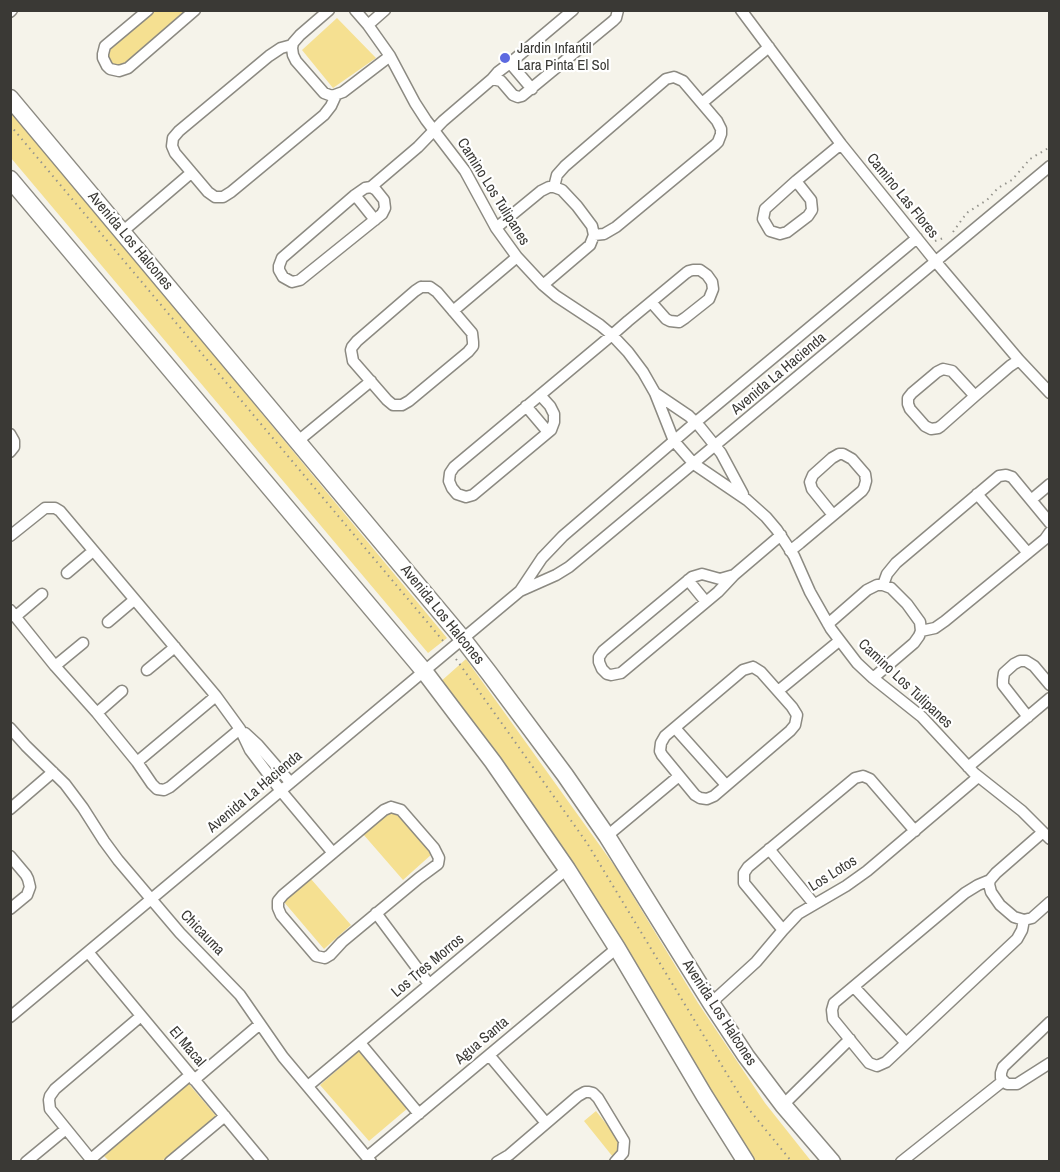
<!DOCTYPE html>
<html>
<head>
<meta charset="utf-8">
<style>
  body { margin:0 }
  #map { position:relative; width:1060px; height:1172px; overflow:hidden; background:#f5f3ea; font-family:"Archivo Narrow",sans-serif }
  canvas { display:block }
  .frame { position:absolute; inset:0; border:12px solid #3a3935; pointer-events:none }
</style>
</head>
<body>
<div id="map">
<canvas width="1060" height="1172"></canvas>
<div class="frame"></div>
</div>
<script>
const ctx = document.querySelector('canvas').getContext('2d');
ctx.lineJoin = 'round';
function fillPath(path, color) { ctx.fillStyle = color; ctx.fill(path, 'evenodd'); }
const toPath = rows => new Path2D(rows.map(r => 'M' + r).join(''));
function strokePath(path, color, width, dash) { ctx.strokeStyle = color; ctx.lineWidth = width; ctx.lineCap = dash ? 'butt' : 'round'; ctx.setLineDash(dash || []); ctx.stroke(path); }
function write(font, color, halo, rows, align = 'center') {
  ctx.font = font + ' "Archivo Narrow",sans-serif'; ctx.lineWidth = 4.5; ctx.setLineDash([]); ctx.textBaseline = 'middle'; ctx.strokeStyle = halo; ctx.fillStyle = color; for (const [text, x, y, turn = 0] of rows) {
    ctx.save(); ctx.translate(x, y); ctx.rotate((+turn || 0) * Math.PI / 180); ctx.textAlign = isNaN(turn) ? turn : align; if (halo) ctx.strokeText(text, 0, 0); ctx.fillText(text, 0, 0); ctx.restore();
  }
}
fillPath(toPath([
  [154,11,188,11,126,66,116,68,107,59,108,50],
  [337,18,376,58,333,88,302,50],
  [10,108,447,638,428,653,11,158],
  [466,659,616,868,698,1003,765,1103,811,1161,752,1161,439,683],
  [392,809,432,854,403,880,363,834],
  [311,879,351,925,324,949,284,902],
  [359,1051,408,1108,369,1141,320,1085],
  [188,1083,216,1116,162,1161,109,1161,104,1156],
  [596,1111,619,1140,619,1150,613,1157,584,1121]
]), '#f5e091');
const street = toPath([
  [148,10,105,46,103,54,103,58,107,66,110,69,119,71,128,68,195,10],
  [329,10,300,35,293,43,292,48,293,55,296,61,324,93,332,96,343,92,390,56],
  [355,10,368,25,390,56,415,103,426,120,465,171,496,228,517,257,543,285,556,296,600,325,612,335,628,352,643,372,655,393,674,441,694,464,747,500,766,517,777,530,794,556,810,592,831,629,857,663,873,678,922,717,974,773,1022,811,1050,839],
  [741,10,841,144,936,262,1019,360,1050,393],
  [10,12,12,10],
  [368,25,385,10],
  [292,45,281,48,269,56,179,131,173,138,172,146,175,153,208,192,215,197,223,197,231,192,324,115,331,106,336,95],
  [510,63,532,89],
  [492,79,501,81,513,95,518,97,522,96,613,21,616,18,618,10],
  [702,103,769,47],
  [796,181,811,200,812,210,808,216,787,232,780,234,770,231,763,219,765,209,796,181,841,144],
  [371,187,376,190,384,200,385,208,382,214,300,280,292,282,283,277,279,270,279,266,282,258,355,195,365,188,371,187,418,147,443,121,492,79,498,72,510,63,573,10],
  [554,187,557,175,565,166,666,79,674,77,683,81,717,121,721,129,721,134,718,142,715,145,616,227,604,234,594,235],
  [355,195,375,220],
  [496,228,541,191,549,187,554,187,562,190,577,206,592,226,594,235,590,245,543,285],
  [122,232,191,173],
  [421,287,430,287,437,292,472,333,473,342,473,346,468,352,409,401,402,405,393,405,387,400,353,361,351,350,352,347,357,341,415,291,421,287],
  [453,311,517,257],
  [655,393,689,416,700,427,721,453,743,494],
  [540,395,550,406,554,414,554,422,551,430,473,495,466,497,457,494,452,488,449,481,450,473,454,467,612,335,628,321,651,302,686,273,689,271,693,270,700,270,707,275,712,282,713,289,709,299,685,318,679,322,670,321,666,319,651,302],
  [975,396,952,371,943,369,937,372,912,393,908,398,908,404,910,409,925,426,931,429,938,428,941,426,975,396,1010,366,1019,360],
  [526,406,548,432],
  [10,434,14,441,14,447,10,452],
  [298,441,371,381],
  [977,494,1028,553],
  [1031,500,1050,484],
  [10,536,45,508,55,508,60,511,216,696,240,729,250,750,281,791,333,853],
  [790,551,800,543,862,491,864,488,866,481,865,474,852,459,843,454,839,454,832,458,813,475,810,482,812,489,833,515],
  [67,573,93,551],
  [734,575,720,579,702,574,692,577,603,651,599,657,599,662,602,669,607,674,611,675,621,673,718,592,734,575,781,535],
  [688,580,706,602],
  [883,585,887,574,896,563,999,476,1006,475,1012,477,1050,523],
  [520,591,556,575,569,567,1050,166],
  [10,610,55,666,97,713,137,762,152,784,157,789,164,790,170,787,240,729],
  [15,617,42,594],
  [108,622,134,600],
  [828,624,867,590,877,585,883,585,891,588,907,604,920,622,921,631,919,636,914,643,873,678],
  [921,631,935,628,945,621,1045,539,1050,532],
  [55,666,83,643],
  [753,667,761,672,792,707,797,715,795,725,790,731,714,796,707,799,700,798,695,795,662,755,660,751,661,743,665,736,743,670,753,667],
  [147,670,175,647],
  [778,691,839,641],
  [97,713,122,691],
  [1028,717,1003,685,1003,680,1004,673,1014,664,1020,661,1026,661,1034,666,1050,685],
  [10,728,26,746,65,784,83,808,104,841,118,860,180,933,240,995,283,1057,371,1162],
  [675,728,726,785],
  [245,733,258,745,290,782],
  [137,762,216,696],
  [968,767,1050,698],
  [391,807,401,810,434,848,439,858,438,864,419,878,342,942,330,955,325,958,316,956,281,915,278,908,278,901,283,895,384,810,391,807],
  [10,809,53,772],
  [607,836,679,776],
  [769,849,814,904],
  [10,856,26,875,28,879,30,887,27,895,10,909],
  [990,880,978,885,965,893,834,1003,832,1010,833,1019,869,1063,877,1066,886,1062,1017,939,1022,930,1024,920],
  [990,880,996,873,1043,832],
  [990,880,989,884,991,892,1000,905,1014,917,1024,920],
  [376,913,429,984],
  [1024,920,1032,918,1050,902],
  [783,930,744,883,744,873,748,867,855,778,863,776,870,779,915,831],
  [88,952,263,1162],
  [854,987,906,1043],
  [711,1003,756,962,783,930,798,914,846,886,867,871,978,777],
  [10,1017,520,591,542,558,563,536,696,422,917,238],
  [1050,1022,1003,1067,1001,1073,1001,1078,1007,1084,1017,1084,1050,1063],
  [360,1043,419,1114],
  [489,1055,546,1123],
  [194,1080,260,1024],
  [308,1086,567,869],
  [783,1105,850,1039],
  [367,1157,617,948],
  [91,1159,190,1075],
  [26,1162,66,1129],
  [93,1162,50,1109,49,1100,50,1096,55,1089,141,1016],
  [170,1162,225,1116],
  [497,1162,509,1155,578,1096,585,1092,589,1092,593,1093,598,1098,624,1141,623,1153,615,1162],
  [901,1162,1003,1081]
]);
const secondary = toPath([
  [10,98,462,638,489,673,565,775,607,836,711,1003,746,1056,783,1105,832,1162],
  [10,179,424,671,458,716,493,762,567,869,617,948,704,1095,746,1162]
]);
strokePath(street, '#8c8a82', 13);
strokePath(secondary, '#8c8a82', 19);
strokePath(toPath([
  [10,125,444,642],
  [953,232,963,218,968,212,987,200,998,188,1012,180,1030,159,1050,147],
  [935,241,946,237],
  [456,659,587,843,747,1107,792,1162]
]), '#95948d', 2, [1.5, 4.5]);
strokePath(street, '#fff', 10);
strokePath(secondary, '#fff', 16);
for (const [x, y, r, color] of [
  [505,58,6,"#5c69e0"]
]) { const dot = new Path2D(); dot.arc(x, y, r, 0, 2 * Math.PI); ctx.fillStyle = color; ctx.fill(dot); strokePath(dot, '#fff', 2); }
write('15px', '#3a3935', '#fff', [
  ["Jardin Infantil",517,49],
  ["Lara Pinta El Sol",517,66]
], 'left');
write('15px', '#3a3935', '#fff', [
  ["Camino Los Tulipanes",493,192,58],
  ["Camino Las Flores",902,196,51],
  ["Avenida Los Halcones",130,241,50],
  ["Avenida La Hacienda",779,374,-40],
  ["Avenida Los Halcones",442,615,51],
  ["Camino Los Tulipanes",905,684,43],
  ["Avenida La Hacienda",255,792,-40],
  ["Los Lotos",833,874,-32],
  ["Chicauma",202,933,46],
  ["Los Tres Morros",428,966,-40],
  ["Avenida Los Halcones",719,1013,57],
  ["Agua Santa",482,1041,-40],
  ["El Macal",187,1047,50]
]);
</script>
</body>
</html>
